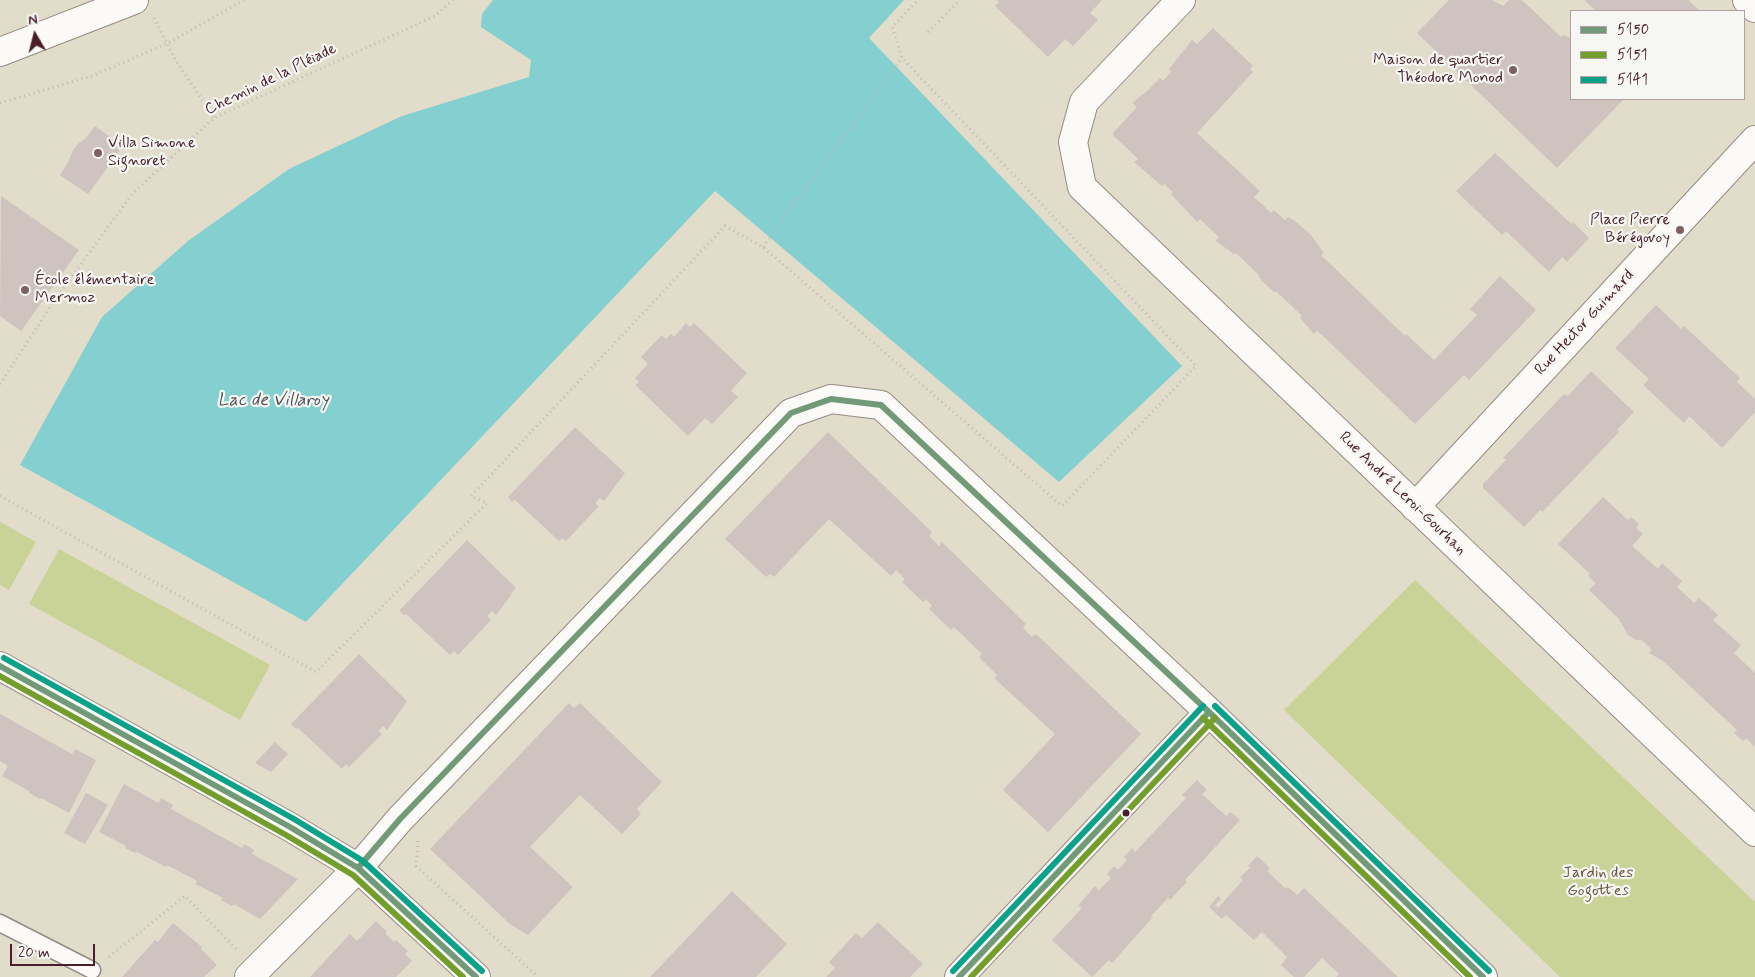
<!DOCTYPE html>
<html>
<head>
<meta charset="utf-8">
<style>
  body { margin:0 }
  #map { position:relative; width:1755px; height:977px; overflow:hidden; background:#e2dcca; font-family:Mynerve,sans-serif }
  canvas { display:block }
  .legend { position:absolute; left:1570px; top:10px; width:175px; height:90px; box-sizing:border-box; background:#f6f6f2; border:1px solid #b1a0a2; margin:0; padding:6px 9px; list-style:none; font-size:15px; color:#4a1f2b }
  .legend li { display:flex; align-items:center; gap:10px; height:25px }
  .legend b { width:25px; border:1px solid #b1a0a2 }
  .north { position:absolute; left:10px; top:10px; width:50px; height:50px; -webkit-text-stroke:4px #f6f6f2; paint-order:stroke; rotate:352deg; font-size:14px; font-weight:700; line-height:20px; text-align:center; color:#4a1f2b }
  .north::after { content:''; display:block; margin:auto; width:18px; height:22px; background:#4a1f2b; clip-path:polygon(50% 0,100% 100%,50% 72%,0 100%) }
  .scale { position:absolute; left:10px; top:944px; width:85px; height:22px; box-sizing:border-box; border:2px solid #4a1f2b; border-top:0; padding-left:6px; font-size:15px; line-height:18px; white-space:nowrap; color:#4a1f2b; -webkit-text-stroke:4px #f6f6f2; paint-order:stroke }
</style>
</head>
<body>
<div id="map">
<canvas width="1755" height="977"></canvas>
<ul class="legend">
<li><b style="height:6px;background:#739a78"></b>5150</li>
<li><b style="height:6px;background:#749e2b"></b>5151</li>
<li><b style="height:6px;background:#0ca189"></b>5141</li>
</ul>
<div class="north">N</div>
<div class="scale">20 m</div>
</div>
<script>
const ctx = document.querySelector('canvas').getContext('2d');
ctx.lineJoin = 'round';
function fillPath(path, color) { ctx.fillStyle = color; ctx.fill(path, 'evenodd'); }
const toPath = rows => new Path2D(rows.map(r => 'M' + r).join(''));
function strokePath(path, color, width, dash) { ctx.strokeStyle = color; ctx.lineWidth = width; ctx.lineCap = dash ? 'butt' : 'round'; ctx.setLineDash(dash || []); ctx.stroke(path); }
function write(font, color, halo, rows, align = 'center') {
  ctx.font = font + ' Mynerve,sans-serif'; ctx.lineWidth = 4.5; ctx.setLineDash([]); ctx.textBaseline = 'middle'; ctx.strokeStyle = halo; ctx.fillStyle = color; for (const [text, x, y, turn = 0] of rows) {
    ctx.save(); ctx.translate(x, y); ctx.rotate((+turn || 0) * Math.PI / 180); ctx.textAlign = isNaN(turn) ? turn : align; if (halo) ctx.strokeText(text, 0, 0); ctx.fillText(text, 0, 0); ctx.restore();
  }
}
fillPath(toPath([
  [0,522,36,542,9,590,0,585],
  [59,549,270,665,240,720,29,604],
  [1415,580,1755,902,1755,977,1560,977,1284,710]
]), '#c9d398');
fillPath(toPath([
  [493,0,904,0,869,38,1182,366,1059,482,715,191,306,622,20,465,102,317,188,241,289,169,402,116,529,77,531,60,481,27,482,14]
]), '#84cfcf');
fillPath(toPath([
  [996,0,1102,0,1090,13,1098,20,1073,46,1065,39,1048,57,995,6,999,2],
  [1449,0,1492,0,1503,6,1509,0,1522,0,1561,37,1563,35,1571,38,1571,99,1624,99,1557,168,1417,33],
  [1584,0,1688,0,1700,11,1596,11],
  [1213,28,1253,66,1250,69,1253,72,1197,133,1260,191,1254,197,1267,209,1271,213,1274,210,1285,220,1288,217,1295,221,1311,235,1324,253,1321,255,1405,336,1406,334,1434,360,1477,315,1470,309,1500,276,1536,310,1469,380,1464,375,1415,424,1322,335,1317,331,1314,334,1300,318,1302,316,1277,292,1274,292,1262,281,1258,274,1236,253,1234,254,1216,241,1219,237,1200,219,1197,222,1171,194,1173,192,1164,184,1162,186,1134,162,1138,159,1113,135,1113,133,1137,107,1132,103,1147,91,1160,78,1163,81,1171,72,1169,69,1192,40,1197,44],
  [95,126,123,146,88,194,60,175,68,163,73,150,79,143,86,138],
  [1495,153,1567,220,1572,224,1573,222,1589,238,1567,262,1562,257,1549,272,1506,231,1502,235,1456,191],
  [1,196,79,250,21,331,0,316],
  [1656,305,1681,329,1684,326,1740,378,1737,382,1755,399,1755,412,1722,448,1689,416,1684,423,1643,385,1649,379,1615,348],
  [686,323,690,327,694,323,747,373,731,391,738,397,712,424,705,418,688,436,635,385,639,382,635,378,648,364,641,357,662,335,666,339,671,334,674,337],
  [1591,371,1634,412,1617,430,1619,432,1576,477,1542,512,1540,510,1524,527,1483,488,1483,484,1506,460,1503,458,1564,394,1568,396],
  [575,427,625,473,604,501,600,498,595,503,599,506,566,541,562,538,559,541,515,500,512,502,508,497],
  [828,432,932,532,929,536,939,546,942,542,1026,624,1023,628,1032,637,1036,634,1141,734,1048,832,1003,790,1055,734,994,678,997,675,979,657,982,654,954,627,951,630,929,609,932,606,926,599,923,602,902,582,905,579,896,570,891,576,829,519,774,577,770,574,766,577,725,539],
  [1603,497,1628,520,1631,517,1639,524,1636,528,1643,534,1632,546,1658,569,1662,563,1676,576,1682,581,1677,587,1694,603,1699,598,1718,615,1713,620,1741,645,1734,653,1755,673,1755,747,1746,738,1743,741,1734,733,1737,730,1663,661,1649,653,1652,650,1642,640,1636,640,1628,635,1619,619,1589,590,1596,583,1588,576,1590,574,1558,544],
  [467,540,516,588,511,593,512,594,496,615,492,611,487,616,491,620,458,655,454,651,450,655,406,614,404,615,399,611],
  [359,654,407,701,387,730,383,726,379,731,382,734,349,767,346,764,342,769,298,728,296,729,291,724],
  [569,703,574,708,580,703,662,782,637,809,641,814,622,834,580,795,530,847,573,887,528,935,510,924,430,849],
  [0,714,72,754,75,749,96,760,69,813,41,798,40,799,29,793,29,791,2,776,8,766,0,761],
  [275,742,288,754,271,772,255,763],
  [1197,780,1207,790,1202,794,1226,816,1231,812,1240,820,1185,880,1187,882,1170,900,1168,898,1151,916,1153,917,1112,963,1109,960,1092,977,1052,940,1082,908,1078,906,1095,886,1099,890,1111,878,1107,874,1114,866,1118,870,1127,860,1124,857,1132,848,1135,852,1186,798,1182,795],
  [124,784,159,803,161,798,173,805,171,809,242,848,244,844,254,850,252,854,298,879,260,919,234,904,232,906,221,900,223,898,195,884,197,881,167,865,166,867,137,852,135,853,125,848,126,846,99,832],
  [86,793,108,805,85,844,64,833],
  [1257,856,1270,868,1267,871,1286,889,1288,887,1297,895,1304,888,1398,977,1336,977,1339,974,1322,958,1304,977,1294,977,1281,965,1287,957,1262,932,1254,940,1226,915,1222,919,1209,907,1218,896,1221,899,1215,905,1218,908,1243,880,1240,877,1250,868,1248,866],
  [732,891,787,944,756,977,650,977],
  [376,921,387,932,385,933,394,942,396,940,408,951,405,954,412,961,396,977,310,977,350,934,357,941],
  [878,922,923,964,910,977,826,977,835,968,829,962,856,933,862,938],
  [173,923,202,947,201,949,217,965,204,977,122,977,155,940,158,942]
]), '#cfc3c0');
const service = toPath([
  [0,923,92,970]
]);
const minor = toPath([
  [1181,0,1084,102,1073,142,1082,187,1755,832],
  [1415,507,1755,140],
  [0,666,290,827,358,868,476,977],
  [249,977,358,868,400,819,791,413,831,399,881,405,1209,712,1483,977],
  [959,977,1209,712]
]);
const tertiary = toPath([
  [1747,0,1755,8],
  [0,52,134,0]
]);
strokePath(service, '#958b84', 19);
strokePath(minor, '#958b84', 30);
strokePath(tertiary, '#958b84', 30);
strokePath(toPath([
  [154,18,175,59,214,118],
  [928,32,960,0],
  [0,103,92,76,168,43,244,0],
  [763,247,902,58],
  [0,384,52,304,132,194,214,118,435,16,453,0],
  [0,496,316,672,487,503,471,496,725,226,763,247,1062,506,1196,366,902,58,892,27,918,0],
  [418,841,416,866,538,977],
  [109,957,185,896,236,949]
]), '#c1bcba', 3, [1, 4]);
strokePath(service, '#fbfaf7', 16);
strokePath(minor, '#fbfaf7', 28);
strokePath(tertiary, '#fbfaf7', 28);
strokePath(toPath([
  [0,666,290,827,358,868,476,977],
  [358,868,400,819,791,413,831,399,881,405,1209,712,1483,977],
  [959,977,1209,712]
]), '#739a78', 6);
strokePath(toPath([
  [0,676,286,835,353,875,463,977],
  [1203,718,1470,977],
  [971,977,1215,718]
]), '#749e2b', 6);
strokePath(toPath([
  [4,658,294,819,363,861,482,971],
  [1215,706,1489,971],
  [953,971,1203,706]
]), '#0ca189', 6);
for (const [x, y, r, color] of [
  [1513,70,5,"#7f6163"],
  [98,153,5,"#7f6163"],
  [1680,230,5,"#7f6163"],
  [25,290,5,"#7f6163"],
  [1126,813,4.5,"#4a1f2b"]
]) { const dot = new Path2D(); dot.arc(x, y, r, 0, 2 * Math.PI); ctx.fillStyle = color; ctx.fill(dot); strokePath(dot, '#f6f6f2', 2); }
write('16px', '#4a1f2b', '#f6f6f2', [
  ["Maison de quartier",1503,61],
  ["Théodore Monod",1503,79],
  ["Villa Simone",108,144,"left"],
  ["Signoret",108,162,"left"],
  ["Place Pierre",1670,221],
  ["Bérégovoy",1670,239],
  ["École élémentaire",35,281,"left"],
  ["Mermoz",35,299,"left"]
], 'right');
write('16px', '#4a1f2b', '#f6f6f2', [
  ["Chemin de la Pléiade",271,80,-26],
  ["Rue Hector Guimard",1585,323,-47],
  ["Rue André Leroi-Gourhan",1402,494,44]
]);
write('16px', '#6a5340', '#f6f6f2', [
  ["Jardin des",1598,874],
  ["Gogottes",1598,892]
]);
write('italic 18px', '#4f525d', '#f6f6f2', [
  ["Lac de Villaroy",273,401]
]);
</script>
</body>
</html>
